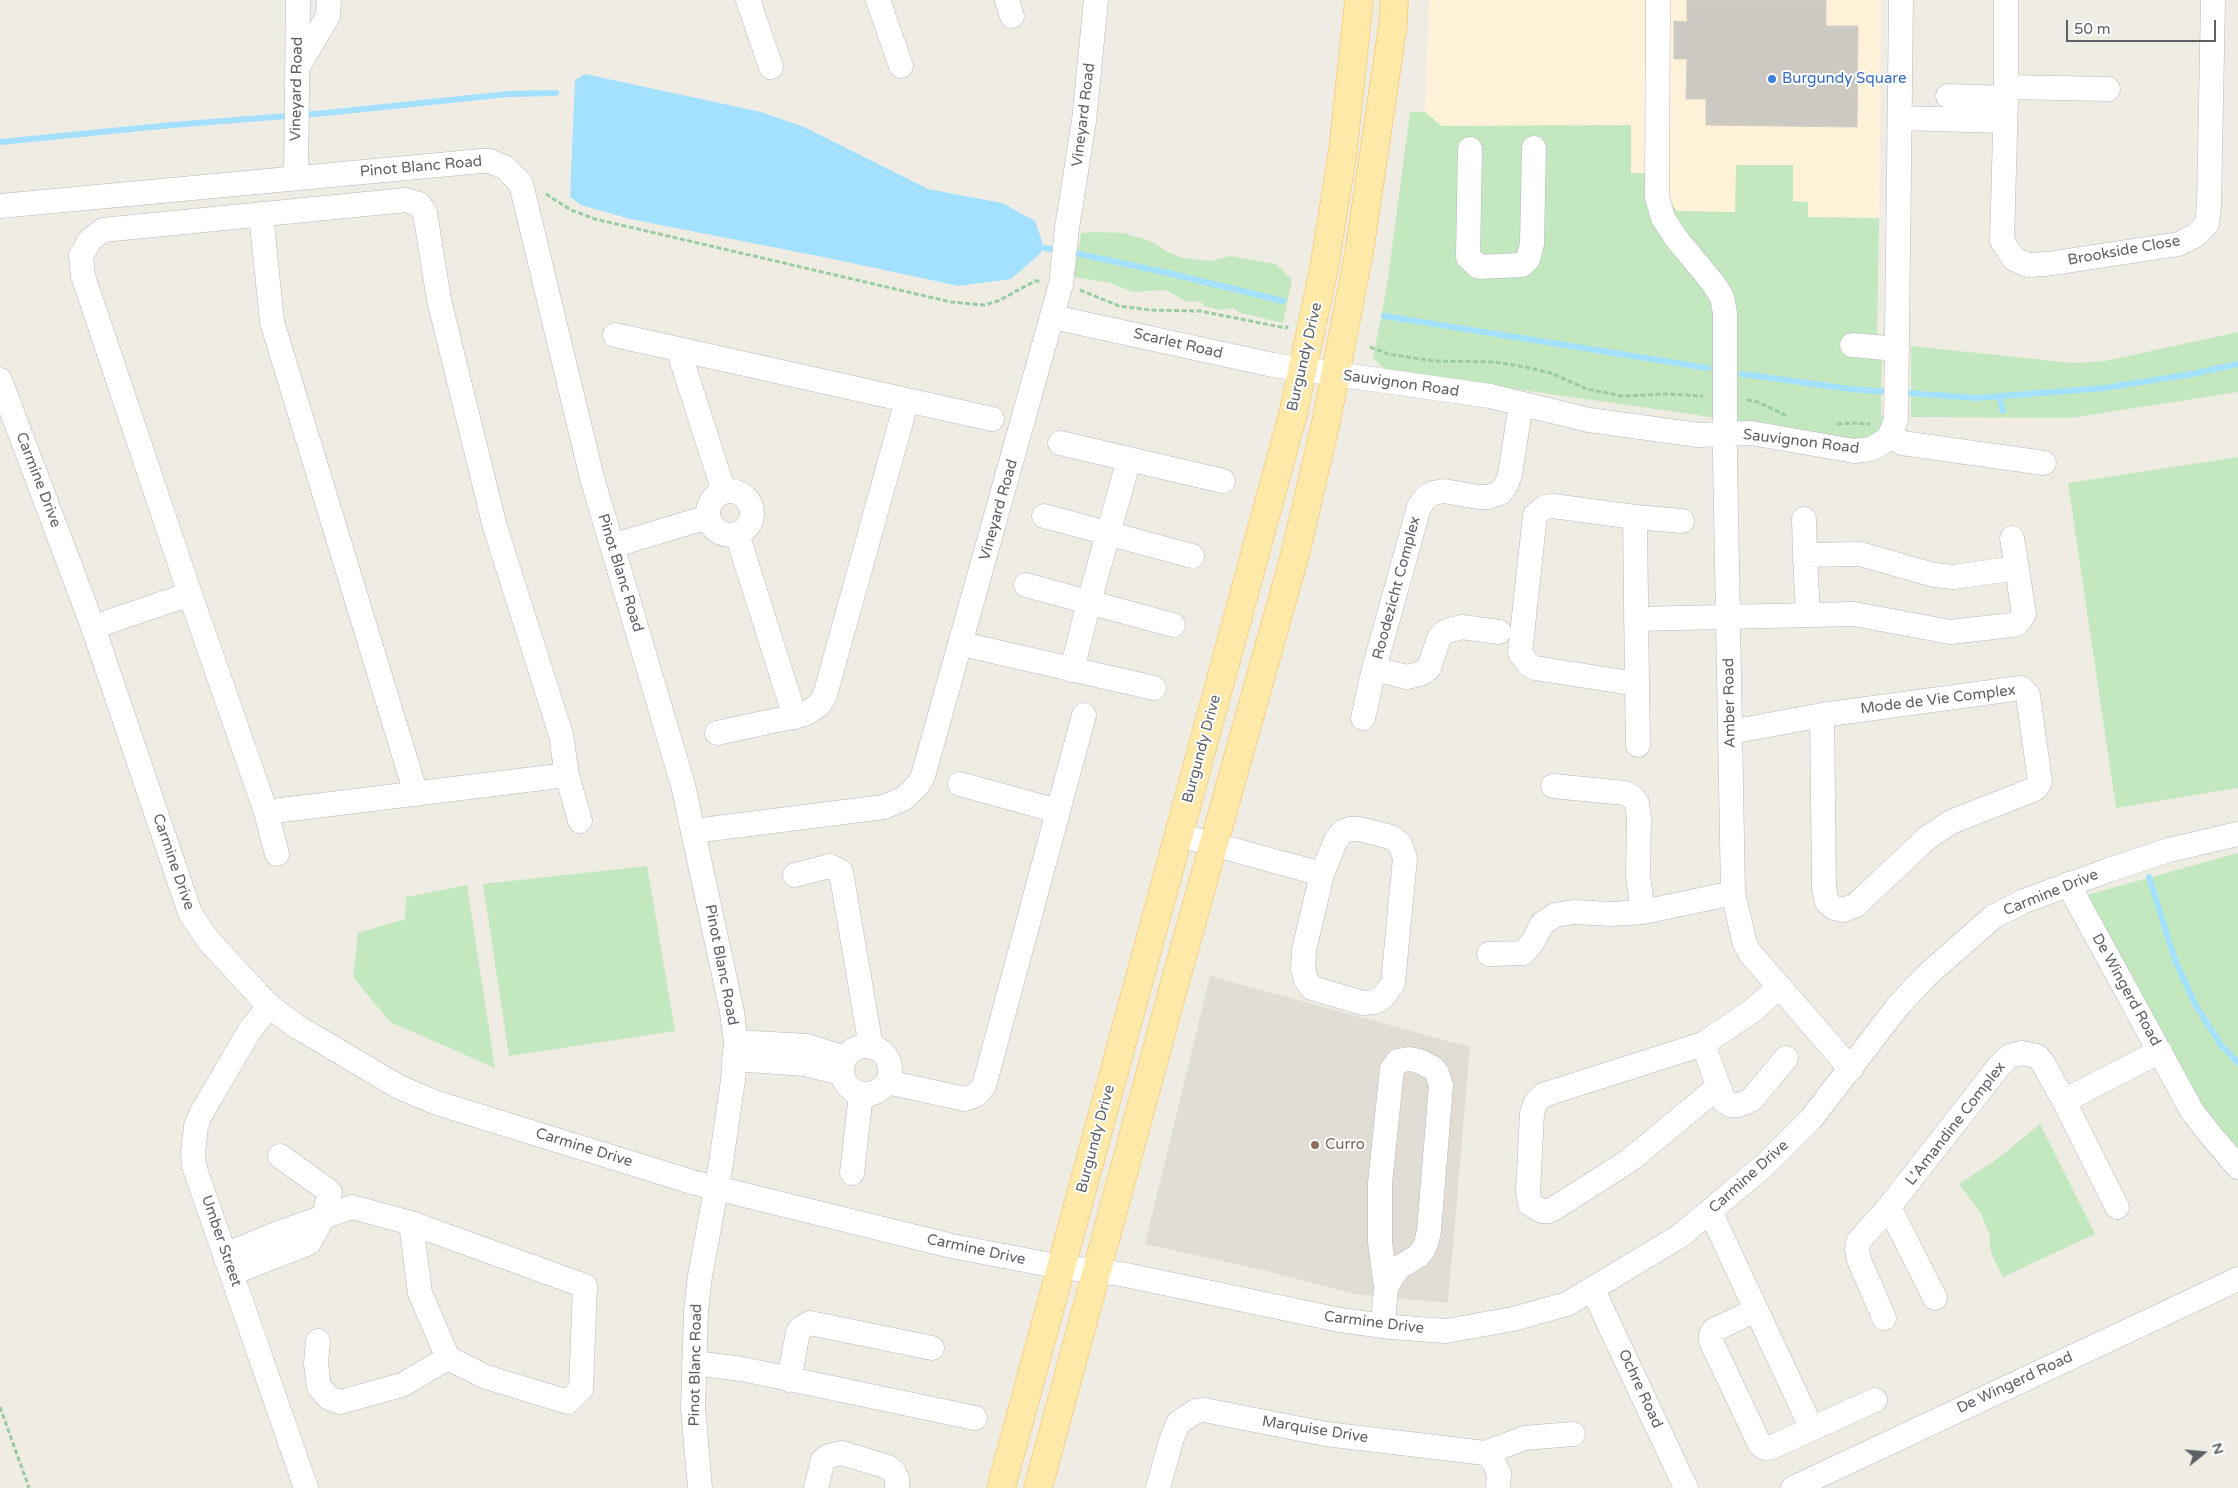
<!DOCTYPE html>
<html>
<head>
<meta charset="utf-8">
<style>
  body { margin:0 }
  #map { position:relative; width:2238px; height:1488px; overflow:hidden; background:#efece4; font-family:"Varela Round",sans-serif }
  canvas { display:block }
  .north { position:absolute; left:2178px; top:1428px; width:50px; height:50px; -webkit-text-stroke:4px #fff; paint-order:stroke; rotate:73deg; font-size:14px; font-weight:700; line-height:20px; text-align:center; color:#5c6165 }
  .north::after { content:''; display:block; margin:auto; width:18px; height:22px; background:#5c6165; clip-path:polygon(50% 0,100% 100%,50% 72%,0 100%) }
  .scale { position:absolute; left:2066px; top:20px; width:150px; height:22px; box-sizing:border-box; border:2px solid #5c6165; border-top:0; padding-left:6px; font-size:15px; line-height:18px; white-space:nowrap; color:#5c6165; -webkit-text-stroke:4px #fff; paint-order:stroke }
</style>
</head>
<body>
<div id="map">
<canvas width="2238" height="1488"></canvas>
<div class="north">N</div>
<div class="scale">50 m</div>
</div>
<script>
const ctx = document.querySelector('canvas').getContext('2d');
ctx.lineJoin = 'round';
function fillPath(path, color) { ctx.fillStyle = color; ctx.fill(path, 'evenodd'); }
const toPath = rows => new Path2D(rows.map(r => 'M' + r).join(''));
function strokePath(path, color, width, dash) { ctx.strokeStyle = color; ctx.lineWidth = width; ctx.lineCap = dash ? 'butt' : 'round'; ctx.setLineDash(dash || []); ctx.stroke(path); }
function write(font, color, halo, rows, align = 'center') {
  ctx.font = font + ' "Varela Round",sans-serif'; ctx.lineWidth = 4; ctx.setLineDash([]); ctx.textBaseline = 'middle'; ctx.strokeStyle = halo; ctx.fillStyle = color; for (const [text, x, y, turn = 0] of rows) {
    ctx.save(); ctx.translate(x, y); ctx.rotate((+turn || 0) * Math.PI / 180); ctx.textAlign = isNaN(turn) ? turn : align; if (halo) ctx.strokeText(text, 0, 0); ctx.fillText(text, 0, 0); ctx.restore();
  }
}
fillPath(toPath([
  [1429,0,1881,0,1879,218,1808,217,1793,202,1792,165,1736,165,1736,212,1677,211,1645,173,1631,173,1630,125,1441,126,1425,112]
]), '#fff2d9');
fillPath(toPath([
  [1210,976,1470,1047,1448,1303,1354,1294,1267,1271,1145,1244]
]), '#e1ddd5');
fillPath(toPath([
  [1410,112,1425,112,1442,126,1631,125,1631,173,1645,173,1677,211,1735,212,1736,165,1793,165,1793,201,1808,202,1808,217,1879,218,1877,343,1882,355,1881,415,1885,421,1875,437,1858,442,1691,414,1387,371,1373,358,1387,286],
  [1098,232,1124,233,1150,241,1168,252,1182,258,1210,261,1230,256,1276,264,1292,280,1283,323,1240,313,1233,308,1220,310,1204,306,1201,302,1186,301,1166,290,1133,292,1111,283,1074,277,1081,233],
  [2238,332,2238,392,2070,418,1911,417,1911,346,2073,363,2105,361],
  [2238,457,2238,788,2116,808,2068,483],
  [2238,853,2238,1166,2076,898],
  [647,866,675,1031,509,1056,483,884],
  [467,885,495,1068,390,1022,353,977,358,933,405,919,406,897],
  [2040,1124,2095,1234,2003,1277,1993,1257,1990,1247,1990,1235,1980,1212,1959,1184,1996,1160]
]), '#c3e8bf');
fillPath(toPath([
  [585,74,761,112,804,127,928,189,1002,203,1035,221,1042,241,1041,253,1011,279,959,286,823,257,630,219,581,205,570,197,575,80]
]), '#a4e0ff');
strokePath(toPath([
  [0,142,172,125,326,113,508,94,556,93],
  [1035,246,1060,251],
  [1070,252,1168,273,1283,301],
  [1384,316,1708,368],
  [1742,374,1850,389,1977,398,2104,388,2192,374,2238,364],
  [1999,396,2003,411],
  [2149,877,2175,960,2195,1004,2221,1045,2238,1063]
]), '#a4e0ff', 6);
const building = toPath([
  [1687,0,1826,0,1826,26,1858,26,1857,127,1706,125,1706,99,1686,99,1687,59,1674,59,1674,21,1687,22,1687,0]
]);
fillPath(building, '#ccc9c3');
strokePath(building, '#d4cdc2', 1);
const minor = toPath([
  [748,0,771,67],
  [878,0,901,66],
  [1007,0,1012,16],
  [1658,0,1657,197,1663,218,1676,238,1713,283,1722,297,1725,313,1725,456,1733,893,1745,944,1750,953,1851,1069],
  [2006,0,2006,98,2002,241,2014,259,2028,265,2047,264,2179,244,2196,235,2207,224,2209,205,2213,0],
  [299,65,328,16,329,0],
  [2006,87,2108,89],
  [1948,96,2006,98],
  [1900,118,2005,121],
  [1470,149,1468,257,1479,267,1522,265,1528,259,1532,244,1534,148],
  [296,178,298,0],
  [406,200,419,204,425,213,439,300,495,527,561,735,567,775,266,812,190,594,83,276,81,256,90,240,103,230,406,200],
  [0,206,481,161,490,161,506,168,521,184,592,478,683,785,732,1012,736,1042,733,1080,721,1163,700,1276,696,1311,693,1408,700,1488],
  [261,214,272,322,416,794],
  [1053,317,1273,365,1490,396,1589,420,1698,435,1751,433,1854,451,1871,449,1885,441,1890,435,1896,420,1901,0],
  [615,335,992,419],
  [1852,345,1897,349],
  [678,349,724,492],
  [0,380,93,627,190,913,208,940,269,1006,296,1026,399,1087,437,1103,692,1182,952,1246,1061,1267,1121,1274,1340,1320,1391,1327,1446,1331,1513,1319,1567,1304,1680,1236,1766,1164,1811,1119,1898,1006,1926,976,1993,917,2024,901,2109,870,2169,850,2238,834],
  [1890,435,1902,443,2044,463],
  [1060,443,1223,481],
  '708 513a22 22 0 1 1 44 0a22 22 0 1 1-44 0Z',
  [1553,506,1635,517,1637,684,1535,668,1528,664,1520,653,1535,515,1545,507,1553,506],
  [1044,516,1192,556],
  [1635,517,1682,521],
  [1804,519,1805,555,1860,554,1934,575,1954,577,2017,568],
  [737,534,795,717],
  [612,546,708,517],
  [1805,555,1808,614],
  [1026,585,1173,625],
  [1636,619,1854,614,1950,632,2012,625,2018,623,2024,614,2012,538],
  [93,627,190,594],
  [962,644,1154,688],
  [1374,669,1407,677,1420,674,1429,668,1439,638,1446,631,1462,627,1499,632],
  [1072,670,1089,602,1129,459],
  [1637,684,1638,745],
  [1363,718,1374,669,1419,507,1425,498,1433,493,1444,491,1478,497,1489,497,1500,493,1506,485,1510,474,1521,404],
  [1731,732,1822,715,2021,688,2028,695,2040,782,2035,789,1951,822,1927,838,1856,905,1843,910,1834,908,1827,902,1824,888,1822,715],
  [717,733,805,714,819,705,825,695,907,400],
  [567,775,580,821],
  [960,784,1058,811],
  [1553,786,1625,793,1632,797,1637,803,1639,818,1638,876,1643,912],
  [266,812,277,854],
  [1350,829,1359,829,1391,837,1400,844,1405,858,1393,983,1383,997,1375,1002,1363,1003,1312,988,1306,980,1303,969,1304,950,1322,874,1336,840,1342,832,1350,829],
  [694,831,884,807,903,799,918,785,923,776,1061,284,1067,228,1084,121,1096,0],
  [1179,835,1322,874],
  [795,875,830,866,841,872,871,1047],
  [2068,884,2192,1111,2213,1138,2238,1167],
  [1489,954,1523,953,1532,943,1542,924,1555,915,1573,912,1611,914,1643,912,1733,893],
  [269,1006,250,1030,202,1112,196,1126,193,1152,194,1166,306,1488],
  [736,1042,807,1046,845,1058],
  [1703,1044,1724,1101,1731,1105,1739,1105,1751,1100,1786,1058],
  '842 1070a24 24 0 1 1 48 0a24 24 0 1 1-48 0Z',
  [734,1059,805,1064,842,1073],
  [887,1082,965,1099,976,1095,984,1086,1084,715],
  [1718,1087,1630,1160,1550,1211,1542,1211,1530,1204,1528,1192,1532,1113,1536,1102,1543,1095,1703,1044,1752,1011,1779,987],
  [2064,1101,2117,1207],
  [852,1173,861,1094],
  [1889,1207,1935,1298],
  [1710,1211,1812,1429],
  [225,1255,278,1233,352,1207,411,1223,585,1286,581,1389,568,1402,486,1377,448,1358,420,1293,411,1223],
  [232,1273,309,1243,324,1216,330,1192,280,1156],
  [1593,1290,1686,1488],
  [1756,1310,1714,1330,1711,1335,1711,1341,1760,1445,1765,1448,1772,1447,1875,1400],
  [1884,1318,1859,1260,1857,1250,1858,1242,1889,1207,2000,1065,2010,1056,2022,1053,2037,1056,2043,1063,2064,1101,2160,1051],
  [1383,1326,1386,1287,1380,1242,1380,1183,1392,1069,1398,1061,1409,1059,1419,1061,1433,1068,1437,1073,1441,1085,1429,1231,1426,1244,1423,1250,1418,1256,1398,1268,1386,1287],
  [318,1341,316,1363,319,1387,329,1398,340,1402,402,1385,448,1358],
  [694,1363,742,1369,975,1418],
  [789,1380,798,1332,801,1328,810,1323,932,1348],
  [1485,1453,1525,1438,1573,1434],
  [816,1488,823,1460,829,1456,842,1453,888,1467,894,1472,897,1478,897,1488],
  [1158,1488,1171,1441,1178,1423,1196,1411,1204,1410,1326,1434,1485,1453,1493,1461,1499,1473,1498,1488],
  [1793,1488,2238,1279]
]);
const major = toPath([
  [1001,1488,1293,414,1324,268,1343,150,1359,0],
  [1038,1488,1175,982,1296,551,1326,422,1359,253,1393,25,1394,0]
]);
strokePath(minor, '#b5b8bc', 25);
strokePath(major, '#f9ba54', 29);
strokePath(toPath([
  [546,194,571,210,595,219,951,302,984,305,998,301,1035,281,1040,281],
  [1080,290,1119,306,1150,310,1200,311,1286,328,1288,326],
  [1370,347,1388,354,1434,361,1494,362,1525,367,1551,373,1587,389,1622,396,1668,394,1703,396],
  [1747,400,1758,402,1787,416],
  [1837,424,1856,423,1870,424],
  [0,1407,29,1488]
]), '#99cca3', 3, [5, 2.5]);
strokePath(minor, '#fff', 24);
strokePath(major, '#ffe9a9', 28);
for (const [x, y, r, color] of [
  [1772,79,5,"#3f7fe0"],
  [1315,1145,5,"#8d6e63"]
]) { const dot = new Path2D(); dot.arc(x, y, r, 0, 2 * Math.PI); ctx.fillStyle = color; ctx.fill(dot); strokePath(dot, '#fff', 2); }
write('15px', '#366cbe', '#fff', [
  ["Burgundy Square",1782,79]
], 'left');
write('15px', '#5c6165', '#fff', [
  ["Vineyard Road",297,89,-89],
  ["Vineyard Road",1084,115,-83],
  ["Pinot Blanc Road",421,167,-5],
  ["Brookside Close",2124,251,-10],
  ["Scarlet Road",1178,344,13],
  ["Burgundy Drive",1305,357,-77],
  ["Sauvignon Road",1401,384,8],
  ["Sauvignon Road",1801,442,7],
  ["Carmine Drive",38,480,69],
  ["Vineyard Road",999,510,-74],
  ["Pinot Blanc Road",620,573,73],
  ["Roodezicht Complex",1397,588,-75],
  ["Mode de Vie Complex",1938,700,-7],
  ["Amber Road",1730,703,-91],
  ["Burgundy Drive",1202,749,-75],
  ["Carmine Drive",173,862,71],
  ["Carmine Drive",2051,893,-22],
  ["Pinot Blanc Road",721,965,79],
  ["De Wingerd Road",2126,990,61],
  ["L'Amandine Complex",1956,1124,-52],
  ["Burgundy Drive",1096,1139,-75],
  ["Carmine Drive",584,1148,17],
  ["Carmine Drive",1749,1177,-42],
  ["Umber Street",221,1241,71],
  ["Carmine Drive",976,1250,12],
  ["Carmine Drive",1374,1323,7],
  ["Pinot Blanc Road",696,1365,-89],
  ["De Wingerd Road",2015,1383,-25],
  ["Ochre Road",1640,1389,65],
  ["Marquise Drive",1315,1430,9]
]);
write('15px', '#785e54', '#fff', [
  ["Curro",1325,1145]
], 'left');
</script>
</body>
</html>
